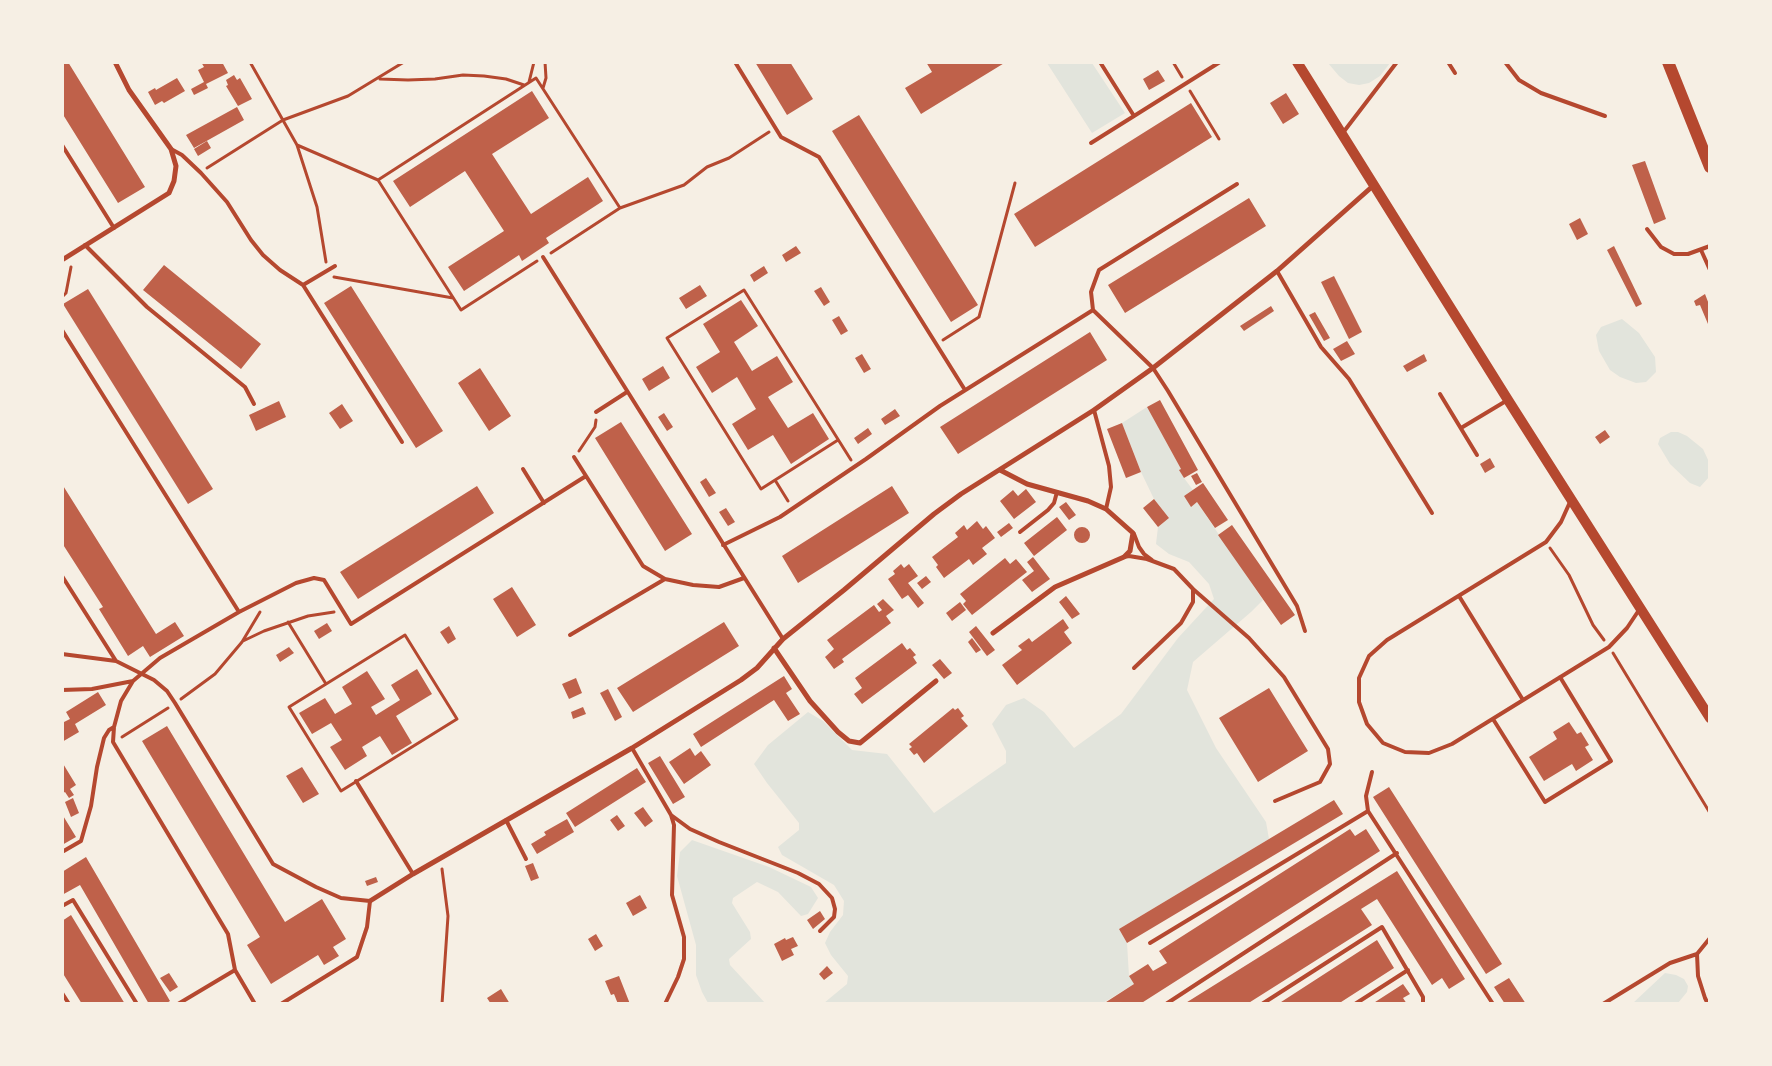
<!DOCTYPE html>
<html>
<head>
<meta charset="utf-8">
<style>
  body { margin:0 }
  #map { position:relative; width:1772px; height:1066px; overflow:hidden; background:#f6efe4; font-family:"Exo 2",sans-serif }
  canvas { display:block }
  .frame { position:absolute; inset:0; border:64px solid #f6efe4; pointer-events:none }
</style>
</head>
<body>
<div id="map">
<canvas width="1772" height="1066"></canvas>
<div class="frame"></div>
</div>
<script>
const ctx = document.querySelector('canvas').getContext('2d');
ctx.lineJoin = 'round';
function fillPath(path, color) { ctx.fillStyle = color; ctx.fill(path, 'evenodd'); }
const toPath = rows => new Path2D(rows.map(r => 'M' + r).join(''));
function strokePath(path, color, width, dash) { ctx.strokeStyle = color; ctx.lineWidth = width; ctx.lineCap = dash ? 'butt' : 'round'; ctx.setLineDash(dash || []); ctx.stroke(path); }
fillPath(toPath([
  [1047,63,1092,63,1125,113,1092,133],
  [1328,63,1390,63,1380,76,1369,83,1359,85,1348,83,1339,76],
  [1622,319,1639,333,1655,357,1656,372,1646,382,1636,383,1620,377,1610,370,1599,351,1596,335,1601,327],
  [1147,407,1181,469,1180,470,1184,478,1193,490,1184,496,1191,506,1197,502,1263,600,1251,612,1193,662,1187,690,1216,748,1266,822,1269,839,1119,929,1127,943,1129,976,1134,984,1103,1003,824,1003,847,984,848,976,831,955,825,943,830,932,843,915,844,901,834,885,782,855,778,847,799,830,799,823,767,783,754,764,768,745,808,712,823,721,852,750,887,754,934,813,1006,763,1006,751,992,724,1006,705,1024,698,1044,712,1074,748,1121,714,1178,638,1214,599,1209,584,1189,562,1169,554,1156,544,1158,527,1169,518,1154,499,1141,472,1122,423],
  [1671,432,1678,432,1687,436,1703,449,1709,462,1709,477,1700,487,1690,483,1670,464,1658,444,1660,438],
  [692,840,769,867,811,887,818,898,808,914,801,916,778,892,757,882,733,898,732,903,750,932,751,939,729,959,730,965,765,1003,708,1003,702,992,696,975,696,945,677,876,680,852],
  [1665,973,1676,975,1684,979,1688,986,1687,992,1678,1003,1633,1003]
]), '#e2e4dc');
fillPath(toPath([
  [62,62,68,62,145,187,118,203,62,113],
  [201,62,222,62,228,73,206,84,208,88,194,95,191,89,204,82,198,70,204,67],
  [755,62,790,62,813,99,787,115],
  [926,62,1006,62,921,114,905,88,932,72],
  [1158,70,1165,81,1149,90,1143,79],
  [234,75,237,80,240,78,252,99,238,106,226,86,228,85,226,80],
  [177,78,185,91,164,103,162,101,155,105,148,92,155,88,156,90],
  [532,91,549,118,492,154,531,214,588,177,603,201,546,238,549,243,522,261,519,255,464,291,448,267,504,231,465,171,410,207,393,181],
  [1286,93,1299,114,1283,124,1270,103],
  [1191,103,1212,137,1035,247,1014,214],
  [237,107,244,120,194,148,186,135],
  [859,115,978,305,951,322,832,131],
  [207,141,211,148,198,156,194,149],
  [1645,161,1666,219,1654,224,1632,165],
  [1249,198,1266,226,1125,313,1108,285],
  [1580,218,1588,234,1577,240,1569,224],
  [796,246,801,253,786,262,782,255],
  [1614,246,1642,304,1636,307,1607,250],
  [164,265,261,344,241,369,143,290],
  [764,266,768,273,754,282,750,275],
  [1334,276,1362,332,1349,339,1321,282],
  [700,285,707,296,686,309,679,298],
  [351,286,443,431,416,448,324,303],
  [821,287,830,302,824,306,814,291],
  [88,289,213,489,188,504,63,304],
  [1705,294,1710,307,1710,323,1708,324,1700,305,1696,306,1694,301],
  [741,300,758,326,734,342,752,371,777,356,793,382,768,397,788,428,813,413,829,439,791,464,773,435,748,450,732,424,756,409,737,377,712,393,696,367,720,352,703,324],
  [1271,306,1274,311,1244,331,1240,326],
  [1315,312,1330,338,1324,341,1309,315],
  [839,316,848,331,841,335,832,320],
  [1090,332,1107,360,958,454,940,427],
  [1347,341,1355,354,1341,361,1333,349],
  [862,354,871,369,864,373,855,358],
  [1424,354,1427,361,1407,372,1403,366],
  [663,366,670,378,649,391,642,379],
  [480,368,511,416,489,431,458,383],
  [1160,400,1198,470,1184,478,1179,470,1181,469,1147,407],
  [279,401,286,417,256,431,249,415],
  [342,404,353,421,340,429,329,413],
  [895,409,900,416,885,425,881,419],
  [664,413,673,427,667,431,658,417],
  [621,422,692,534,665,551,595,438],
  [1122,423,1141,472,1126,478,1107,429],
  [868,428,872,434,858,444,854,438],
  [1605,430,1610,437,1600,444,1595,437],
  [1490,458,1495,467,1485,473,1480,464],
  [1197,473,1202,482,1196,485,1191,476],
  [706,478,716,493,709,497,700,482],
  [1203,483,1228,520,1215,528,1197,502,1191,507,1184,496],
  [62,484,156,634,175,622,184,636,150,657,143,646,128,656,99,609,103,607,62,543],
  [477,486,494,513,358,599,340,572],
  [892,486,909,513,798,583,782,556],
  [1026,489,1036,502,1014,519,1000,501,1013,490,1018,496],
  [1154,499,1169,518,1158,527,1143,508],
  [1066,502,1076,515,1069,520,1059,507],
  [726,508,735,522,728,526,719,512],
  [1057,517,1067,530,1034,556,1024,543],
  [977,521,983,529,986,526,995,538,982,548,987,554,973,565,969,559,944,578,936,567,938,565,932,557,958,537,955,533,964,525,967,530],
  [1009,523,1013,528,1001,537,997,532],
  [1232,525,1295,615,1281,625,1218,535],
  '1074 535a8 8 0 1 1 16 0a8 8 0 1 1-16 0Z',
  [1033,557,1050,579,1032,592,1022,580,1034,571,1027,562],
  [1005,558,1010,564,1016,559,1027,572,972,615,963,604,966,601,960,594],
  [901,564,904,568,909,564,918,576,908,583,924,603,918,608,908,595,902,599,888,579,895,574,893,571],
  [926,576,931,582,922,589,917,583],
  [512,587,536,625,517,637,493,599],
  [1066,596,1080,614,1072,619,1059,602],
  [883,599,894,610,886,616,891,623,842,659,844,662,834,669,825,657,834,649,827,640,874,605,879,612,882,610,877,604],
  [960,602,966,610,952,621,946,613],
  [1063,619,1069,628,1064,632,1072,643,1017,685,1002,665,1022,650,1018,646,1029,638,1032,642],
  [724,622,739,646,633,712,617,688],
  [327,623,332,631,319,639,314,631],
  [449,626,456,639,448,644,440,632],
  [976,626,995,650,987,656,969,632],
  [972,638,981,650,976,653,968,642],
  [902,643,907,650,910,648,916,655,913,657,917,663,862,704,854,694,862,688,855,678],
  [289,647,294,653,280,662,276,655],
  [940,659,952,673,944,679,932,665],
  [417,669,432,694,396,716,412,743,392,755,380,736,362,747,367,756,345,770,330,747,342,740,331,723,312,734,299,713,325,698,335,714,352,704,342,687,367,671,385,699,371,707,376,715,400,700,391,685],
  [784,676,792,689,786,693,800,714,788,721,774,700,701,747,693,734],
  [576,678,582,693,569,699,562,684],
  [1269,688,1308,751,1258,782,1219,718],
  [608,689,622,717,615,721,600,693],
  [98,692,106,705,75,724,79,732,62,742,62,723,70,719,66,712],
  [583,707,586,714,573,719,571,712],
  [953,708,955,710,958,708,964,716,961,718,968,726,924,763,917,753,914,755,909,749,912,747,909,744],
  [1569,722,1577,734,1581,732,1589,745,1585,747,1593,760,1576,771,1572,764,1544,781,1529,757,1557,739,1553,732],
  [167,726,285,922,322,899,346,939,333,947,339,956,324,965,318,955,271,984,247,945,260,937,142,741],
  [690,748,695,756,701,751,711,765,684,784,669,762],
  [660,756,685,797,673,804,648,763],
  [62,762,76,785,70,789,74,795,69,798,65,792,63,793,62,792],
  [302,767,319,794,303,803,286,776],
  [637,768,646,782,575,827,566,813],
  [1389,787,1502,964,1486,974,1373,797],
  [73,798,79,813,71,817,65,802],
  [1334,800,1343,814,1127,943,1119,929],
  [643,807,653,821,645,827,634,813],
  [62,814,76,837,62,845],
  [617,815,625,826,618,831,610,820],
  [567,819,574,832,537,854,531,844,546,835,544,832],
  [1350,829,1355,836,1366,829,1380,851,1140,1004,1103,1004,1134,984,1129,976,1148,964,1153,971,1167,963,1159,951],
  [86,857,170,1001,165,1004,149,1004,80,885,62,895,62,872],
  [533,863,539,878,531,881,525,866],
  [1397,871,1465,979,1449,989,1442,978,1432,985,1377,899,1361,909,1372,925,1247,1004,1184,1004],
  [376,877,378,882,367,886,365,881],
  [640,895,647,908,633,916,626,903],
  [820,911,825,919,813,929,807,920],
  [71,915,125,1004,82,1004,62,972,62,921],
  [596,934,603,946,595,951,588,939],
  [793,937,798,946,791,949,794,955,782,961,774,944,785,938,786,940],
  [1377,940,1394,968,1338,1004,1278,1004],
  [827,966,833,973,824,980,819,974],
  [169,973,178,987,170,992,160,978],
  [619,976,630,1004,618,1004,614,994,611,995,605,981],
  [1509,978,1526,1004,1505,1004,1494,987],
  [1403,984,1410,994,1403,998,1407,1004,1372,1004],
  [501,989,510,1004,491,1004,487,998]
]), '#bf614a');
strokePath(toPath([
  [250,62,297,145,317,207,326,262],
  [1173,62,1182,77],
  [380,79,408,80,435,79,463,75,484,76,506,79,524,85],
  [529,82,534,62],
  [543,88,546,78,545,62],
  [1190,91,1219,139],
  [297,145,378,180,461,310,537,261],
  [207,168,283,120,348,96,404,62],
  [378,180,536,78,620,208,551,253],
  [620,208,684,185,707,167,729,158,769,132],
  [334,277,453,298],
  [62,297,66,293,71,267],
  [943,340,979,317,1015,183],
  [838,440,761,489,667,338,744,290,851,460],
  [579,451,595,427,596,420],
  [775,480,788,501],
  [1550,548,1569,575,1593,625,1604,640],
  [288,622,326,684],
  [405,635,457,719,341,791,289,707,405,635],
  [243,641,264,631,308,616,334,612],
  [1613,653,1710,813],
  [181,699,215,674,242,642,260,612],
  [122,737,168,708],
  [442,869,448,916,442,1004]
]), '#b5482f', 3);
strokePath(toPath([
  [735,62,781,137,819,157,965,390],
  [1100,62,1134,116],
  [1448,62,1455,73],
  [1505,62,1519,80,1541,93,1605,116],
  [1342,134,1397,62],
  [1091,143,1220,62],
  [62,145,114,228],
  [171,149,182,155,201,173,227,202,251,240,263,255,280,270,303,285,402,442],
  [1237,184,1099,270,1091,292,1093,310,1153,368,1168,391,1297,606,1305,631],
  [1647,229,1661,247,1674,254,1688,254,1710,246],
  [85,245,147,307,245,387,254,404],
  [1701,250,1710,270],
  [543,257,783,639],
  [1277,271,1321,347,1349,379,1432,513],
  [303,285,335,266],
  [62,330,239,612],
  [1440,394,1477,455],
  [1094,410,1109,466,1111,487,1106,509],
  [596,412,627,392],
  [1461,428,1506,401],
  [574,457,643,566,665,579,693,585,719,587,744,578],
  [523,469,544,503],
  [1570,502,1561,522,1546,542,1387,640,1369,656,1359,678,1359,702,1367,724,1383,743,1405,752,1429,753,1452,744,1609,647,1627,628,1639,610],
  [1020,532,1048,510,1054,503,1057,492],
  [1134,534,1139,547,1144,554,1152,560],
  [723,545,780,517,866,459,940,406,1093,310],
  [1124,557,1129,556,1147,559,1174,569,1193,589,1193,602,1181,623,1134,668],
  [62,576,116,661],
  [1193,589,1249,638,1284,677,1328,749,1330,764,1320,782,1275,801],
  [1459,596,1523,700],
  [570,635,665,579],
  [62,654,116,661,154,680,167,691,175,703,273,864,316,887,341,898,370,901,367,927,357,957,281,1004],
  [62,690,92,689,133,681],
  [1493,719,1545,802,1611,761,1560,677],
  [632,748,671,815,674,825,672,895,684,937,684,959,678,977,665,1004],
  [1372,772,1366,796,1368,811,1493,1004],
  [356,781,413,874],
  [671,815,690,829,719,842,798,873,819,884,832,898,835,909,834,917,820,931],
  [506,820,526,859],
  [62,852,81,841,91,806,97,767,104,738,109,730,114,727],
  [62,906,73,900,137,1004],
  [1150,943,1368,811],
  [235,970,228,934,113,742,114,727,121,701,133,681,160,658,239,612,296,583,314,578,324,580,351,624,586,476],
  [62,993,69,1004],
  [178,1004,235,970,255,1004],
  [1166,1004,1397,853],
  [1262,1004,1382,927,1423,997,1423,1004],
  [1355,1004,1408,970],
  [1603,1004,1670,963,1697,954],
  [1708,1004,1705,998,1698,976,1697,954,1710,938]
]), '#b5482f', 4);
strokePath(toPath([
  [62,260,169,193,174,181,176,166,171,149,129,90,115,62],
  [993,633,1055,587,1124,557,1130,551,1133,533,1106,509,1088,501,1027,484,1000,470],
  [774,648,810,701,838,732,849,741,860,743,936,681],
  [370,901,413,874,632,748,741,680,757,668,783,639,844,590,934,514,961,494,1094,410,1153,368,1277,271,1374,185]
]), '#b5482f', 5);
strokePath(toPath([
  [1297,62,1508,400,1710,718]
]), '#b5482f', 10);
strokePath(toPath([
  [1668,62,1710,167]
]), '#b5482f', 12);
</script>
</body>
</html>
